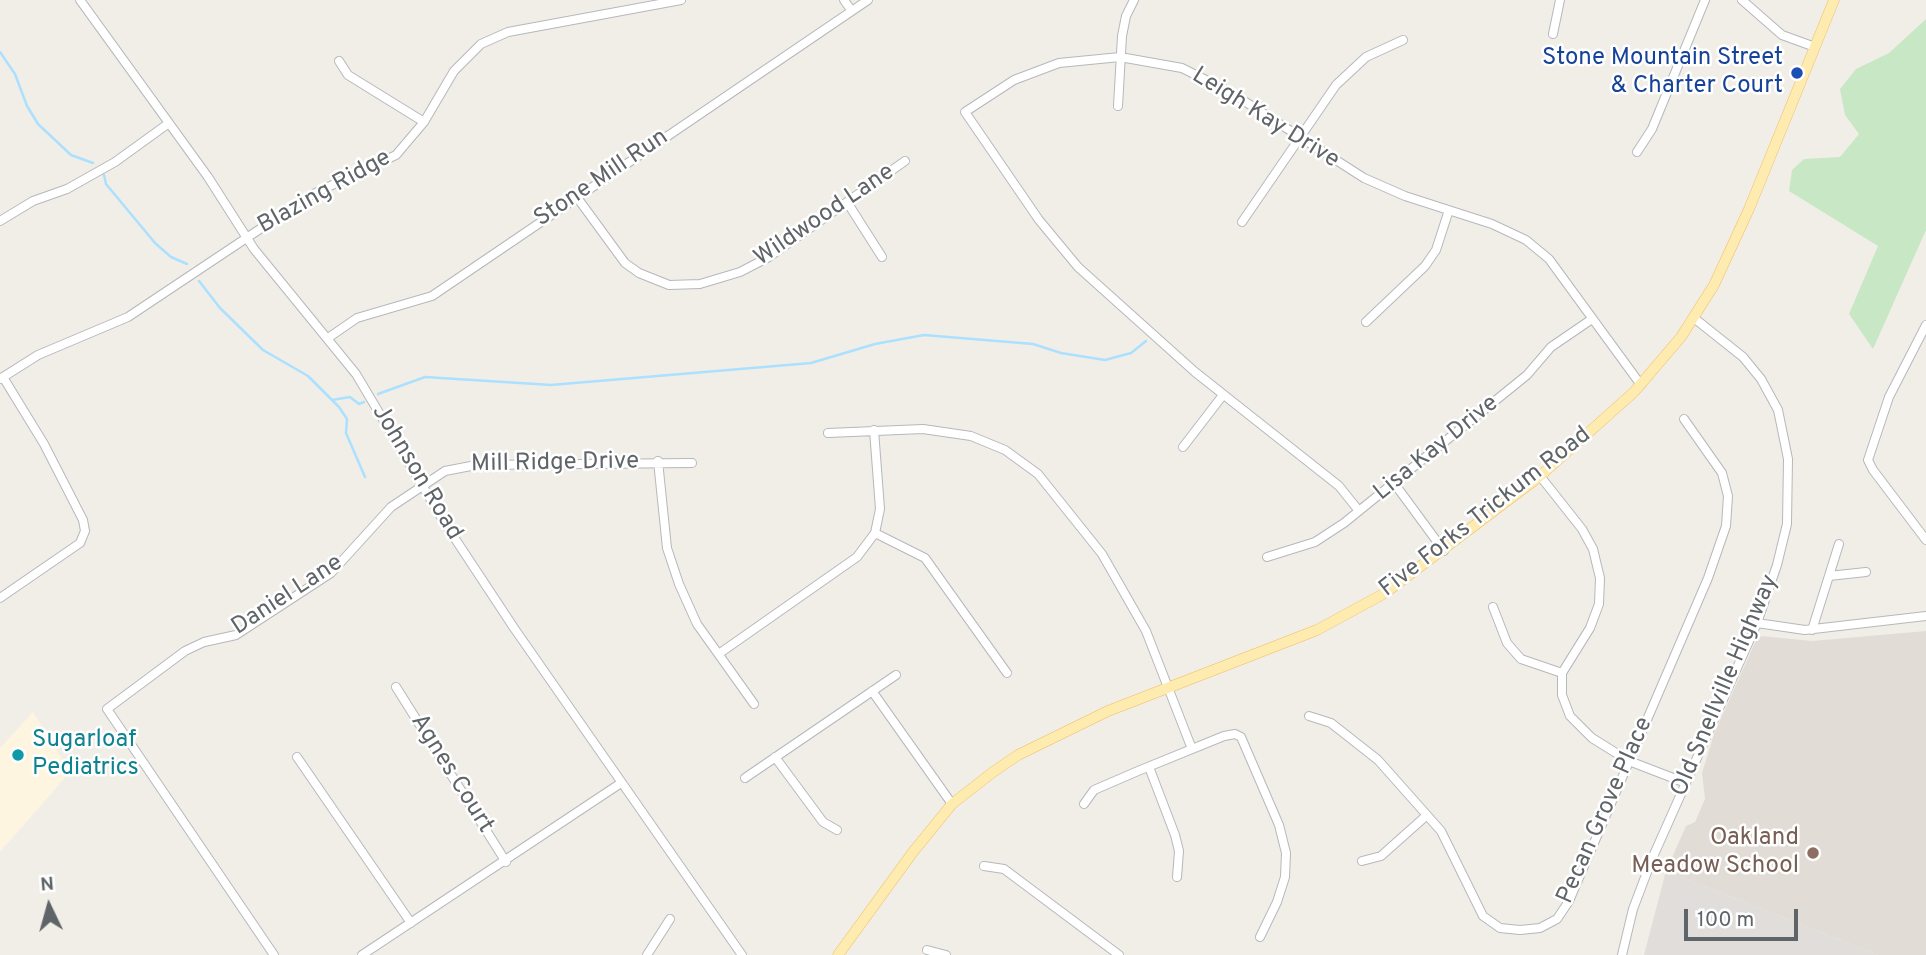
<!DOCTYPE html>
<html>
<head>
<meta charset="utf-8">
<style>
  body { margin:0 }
  #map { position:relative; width:1926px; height:955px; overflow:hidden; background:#f1eee8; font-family:Overpass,sans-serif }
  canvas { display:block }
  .north { position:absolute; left:14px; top:871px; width:70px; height:70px; -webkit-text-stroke:5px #fff; paint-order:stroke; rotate:355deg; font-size:19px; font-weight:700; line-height:28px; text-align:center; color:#5f6468 }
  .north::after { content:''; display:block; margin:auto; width:24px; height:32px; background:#5f6468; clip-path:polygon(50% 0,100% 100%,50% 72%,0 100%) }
  .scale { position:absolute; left:1684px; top:909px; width:114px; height:32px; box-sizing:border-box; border:4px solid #5f6468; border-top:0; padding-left:9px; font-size:21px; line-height:24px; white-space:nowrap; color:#5f6468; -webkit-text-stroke:5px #fff; paint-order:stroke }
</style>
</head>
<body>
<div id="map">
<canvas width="1926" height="955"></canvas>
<div class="north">N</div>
<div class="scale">100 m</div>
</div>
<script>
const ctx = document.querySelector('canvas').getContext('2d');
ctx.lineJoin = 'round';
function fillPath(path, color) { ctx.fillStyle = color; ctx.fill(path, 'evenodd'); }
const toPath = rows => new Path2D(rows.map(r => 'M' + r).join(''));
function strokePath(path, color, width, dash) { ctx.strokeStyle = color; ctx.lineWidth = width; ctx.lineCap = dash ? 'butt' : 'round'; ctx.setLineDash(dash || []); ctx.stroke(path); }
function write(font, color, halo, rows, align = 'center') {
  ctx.font = font + ' Overpass,sans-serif'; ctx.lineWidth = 5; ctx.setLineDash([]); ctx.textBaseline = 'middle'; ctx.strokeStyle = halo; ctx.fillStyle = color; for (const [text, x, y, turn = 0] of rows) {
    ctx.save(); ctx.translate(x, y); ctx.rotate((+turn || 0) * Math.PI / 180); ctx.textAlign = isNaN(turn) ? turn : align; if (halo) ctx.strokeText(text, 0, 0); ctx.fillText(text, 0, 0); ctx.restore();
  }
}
fillPath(toPath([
  [33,712,70,772,0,852,0,748]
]), '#fef5e0');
fillPath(toPath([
  [1666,871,1878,955,1644,955]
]), '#e0ddda');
fillPath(toPath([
  [1926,631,1926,955,1878,955,1666,871,1686,826,1695,822,1705,799,1702,773,1714,734,1757,638,1762,636,1812,641]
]), '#e1ddd6');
fillPath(toPath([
  [1926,19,1926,230,1873,349,1849,314,1878,246,1789,191,1792,170,1804,159,1840,157,1859,134,1845,115,1840,89,1856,69,1889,53]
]), '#c8e7c5');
strokePath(toPath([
  [0,52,15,74,27,106,38,124,71,155,93,163],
  [104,175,106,184,155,243,171,257,187,264],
  [199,281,220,308,263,350,308,376,339,407,347,419,346,433,365,477],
  [378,394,425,377,551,385,811,363,875,344,924,335,1033,344,1061,353,1105,360,1131,353,1146,341],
  [332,400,350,397,359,404,364,402]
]), '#abe0fe', 2.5);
const minor = toPath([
  [80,0,208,177,254,249,356,374,444,522,514,628,742,955],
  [844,0,851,10],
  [1742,0,1782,35,1815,47],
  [1553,34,1560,0],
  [339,61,348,75,424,122],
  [1118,106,1122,36,1126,16,1134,0],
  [1637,152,1652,129,1705,0],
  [576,196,625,263,639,273,669,285,700,284,740,272,769,257,905,161],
  [847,202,882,257],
  [0,221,33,201,67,189,115,162,169,123],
  [1242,222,1336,85,1366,57,1403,40],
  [1366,322,1425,266,1436,250,1449,210],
  [1926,325,1889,397,1868,460,1873,470,1926,540],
  [328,338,357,318,432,296,868,0],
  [0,379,38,355,128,317,311,195,396,155,424,122,454,71,481,44,508,32,681,0],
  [828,433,923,429,971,436,1005,450,1038,474,1102,554,1146,631,1192,749],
  [1183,447,1223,395],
  [658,461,667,548,679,584,697,624,754,704],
  [1540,476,1582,529,1593,549,1600,578,1599,604,1590,628,1562,673,1562,695,1570,716,1592,738,1629,761,1686,783],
  [1394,483,1444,551],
  [1359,511,1339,486,1195,372,1078,267,1039,220,965,112,1014,80,1059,63,1120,57,1182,68,1230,92,1364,178,1405,196,1492,224,1526,240,1549,259,1641,385],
  [875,533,925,558,1007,673],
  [1267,557,1315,542,1344,523,1527,375,1551,347,1592,319],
  [1829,576,1866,572],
  [0,598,80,543,85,531,83,520,44,444,3,377],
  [1493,607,1507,643,1521,659,1562,673],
  [1757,623,1805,630,1926,616],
  [1812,630,1839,544],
  [720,653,857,557,875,533,880,509,874,430],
  [396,687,506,862],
  [872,691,952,804],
  [1309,716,1331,723,1378,760,1441,831,1483,916,1500,928,1520,930,1540,928,1557,919,1569,901,1708,578,1726,526,1728,496,1722,473,1684,419],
  [297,757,411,923],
  [775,757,823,822,837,830],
  [1149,767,1175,835,1179,851,1177,877],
  [745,778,896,675],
  [1084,804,1094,790,1138,771,1224,736,1235,734,1241,737,1279,825,1286,853,1285,877,1277,902,1260,937],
  [1362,861,1381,856,1427,815],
  [984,866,1004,869,1119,955],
  [927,950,946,955],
  [274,955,107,709,185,651,204,642,236,635,331,573,391,507,445,471,476,465,692,463],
  [362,955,621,783],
  [647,955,670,919],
  [1622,955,1633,909,1652,859,1757,623,1777,565,1787,524,1788,459,1778,410,1761,379,1743,357,1694,318]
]);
const major = toPath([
  [838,955,913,852,952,804,993,772,1018,755,1108,711,1317,630,1385,593,1540,476,1634,392,1681,337,1714,285,1749,209,1834,0]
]);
strokePath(minor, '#b5b8bc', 10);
strokePath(major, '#f0bd62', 11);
strokePath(minor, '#fff', 8);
strokePath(major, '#feebb0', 10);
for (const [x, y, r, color] of [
  [1797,73,7,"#1a4fb4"],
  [18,755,7,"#0f9aa8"],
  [1813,853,7,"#8d6e63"]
]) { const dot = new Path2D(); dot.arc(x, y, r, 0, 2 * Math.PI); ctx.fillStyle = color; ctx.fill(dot); strokePath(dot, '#fff', 2.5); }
write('24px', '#164399', '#fff', [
  ["Stone Mountain Street",1783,59],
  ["& Charter Court",1783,87]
], 'right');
write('24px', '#5f6468', '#fff', [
  ["Leigh Kay Drive",1265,119,32],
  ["Stone Mill Run",602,179,-34],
  ["Blazing Ridge",325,193,-29],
  ["Wildwood Lane",825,216,-34],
  ["Lisa Kay Drive",1437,449,-39],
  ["Mill Ridge Drive",555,464,-1],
  ["Johnson Road",416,473,59],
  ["Five Forks Trickum Road",1486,513,-38],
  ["Daniel Lane",288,596,-33],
  ["Old Snellville Highway",1726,686,-67],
  ["Agnes Court",451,774,58],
  ["Pecan Grove Place",1606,811,-66]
]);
write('24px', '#0d838f', '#fff', [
  ["Sugarloaf",32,741],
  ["Pediatrics",32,769]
], 'left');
write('24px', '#785e54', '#fff', [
  ["Oakland",1799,839],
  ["Meadow School",1799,867]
], 'right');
</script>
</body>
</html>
